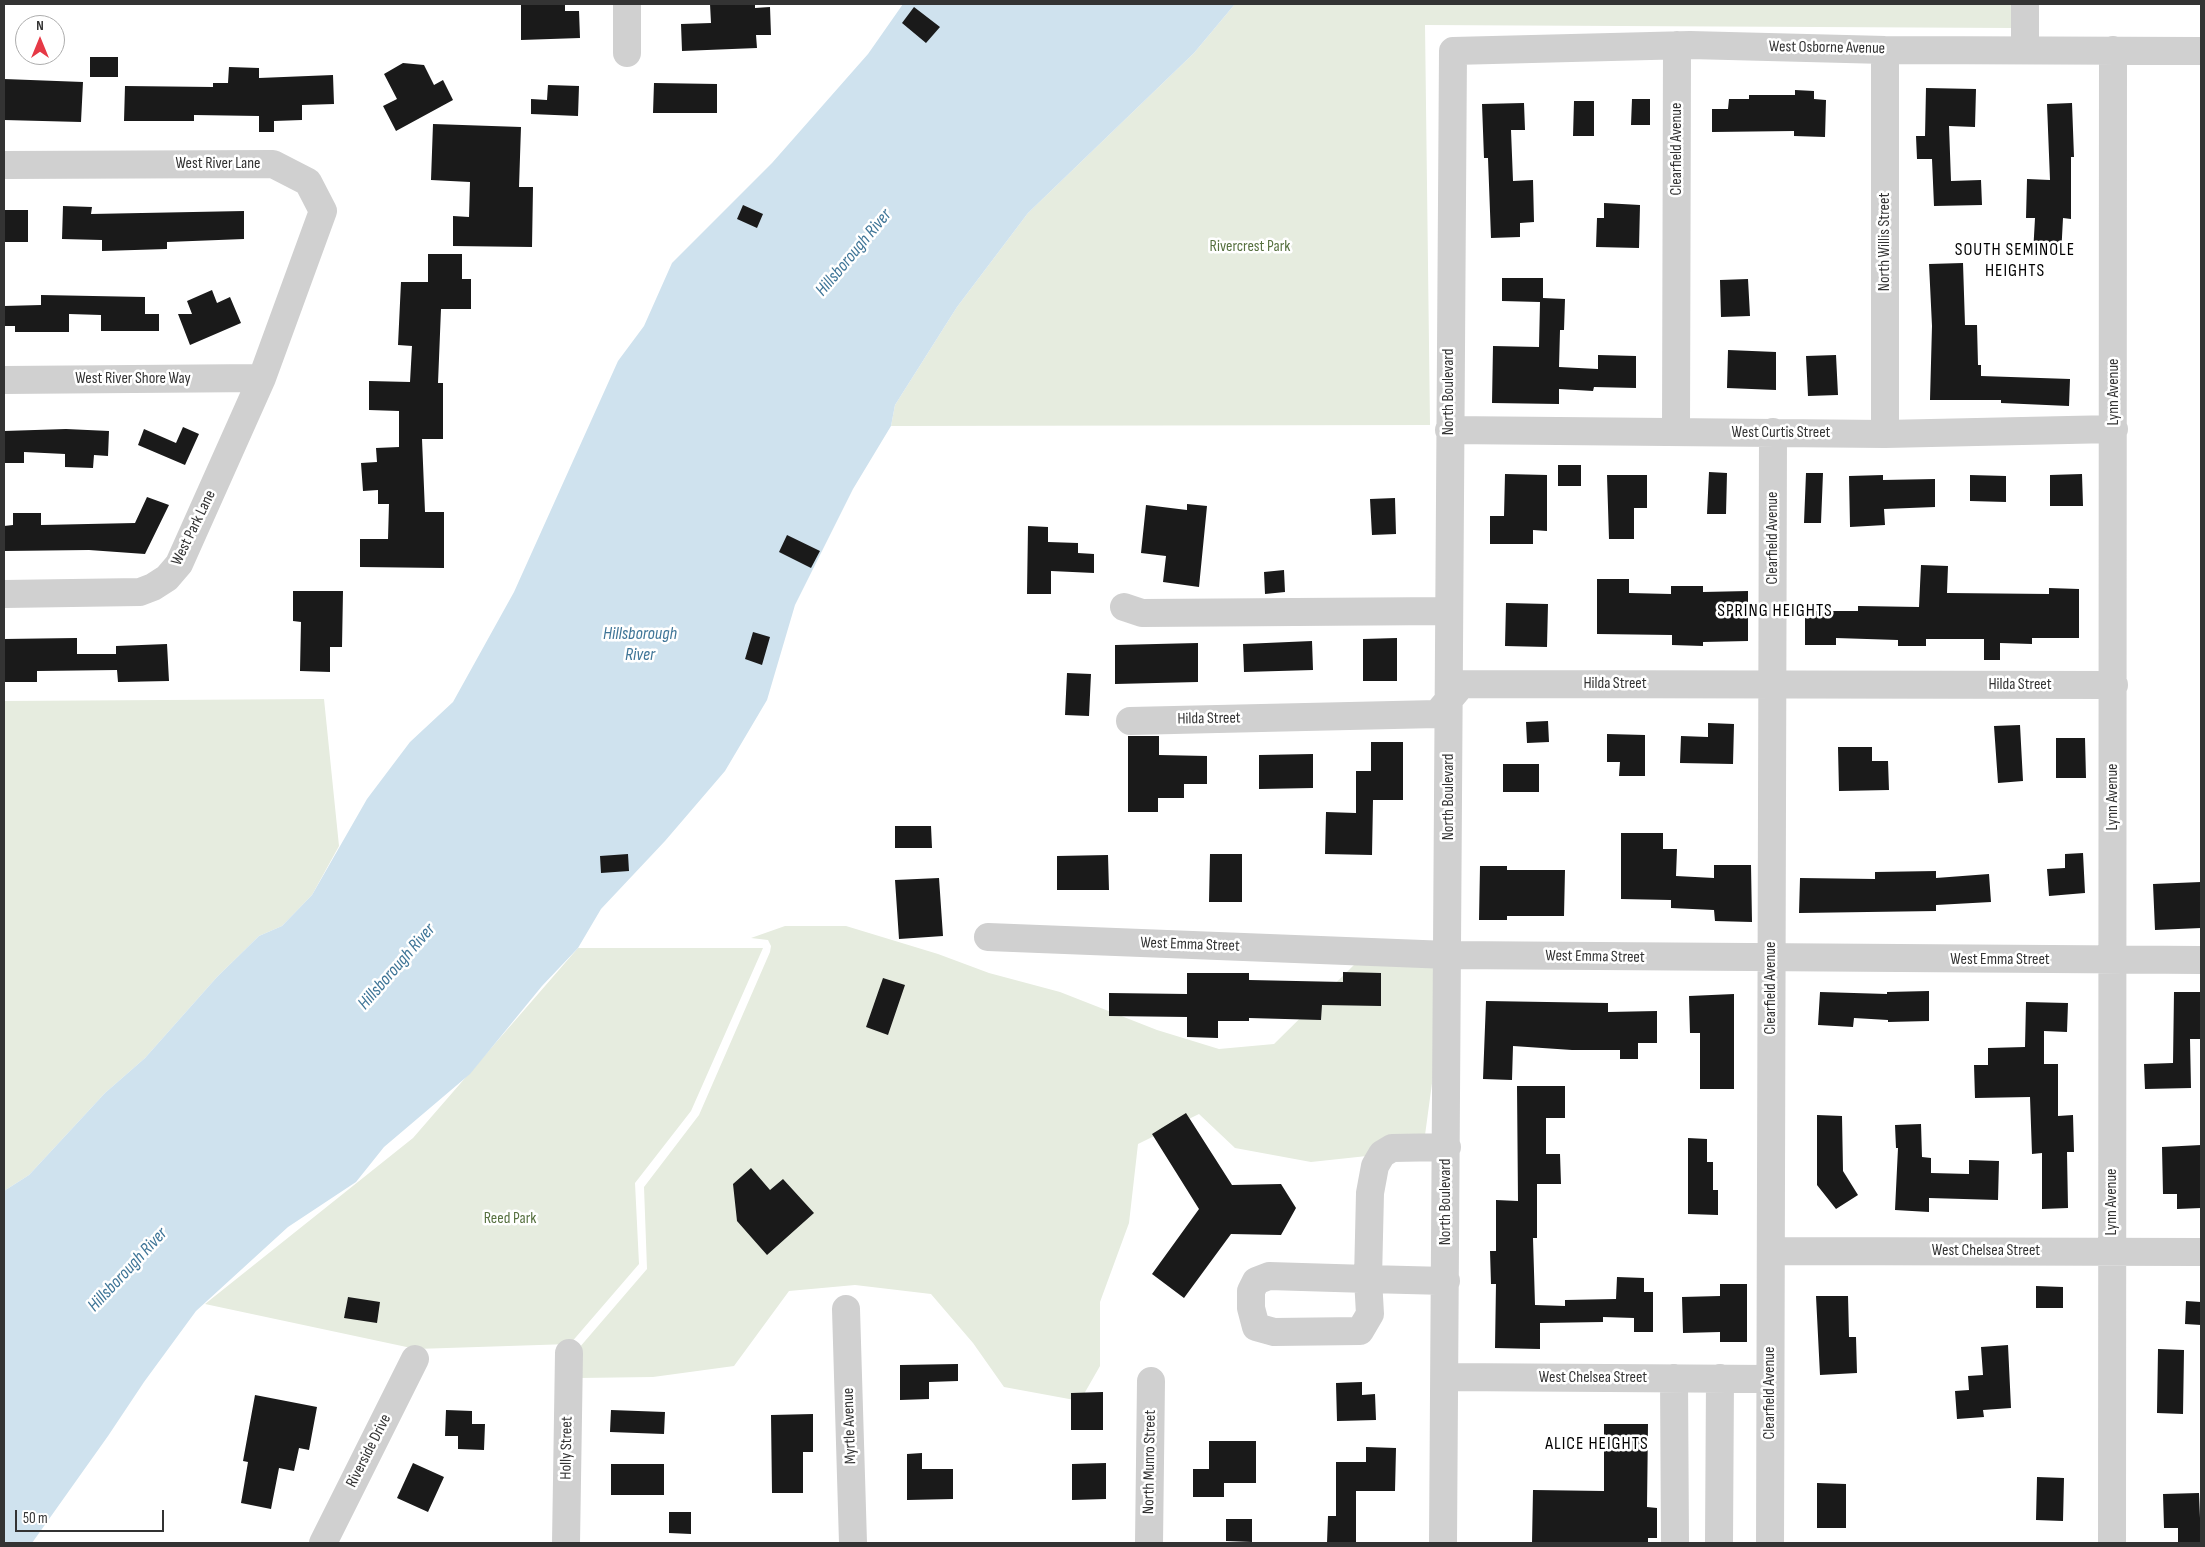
<!DOCTYPE html>
<html>
<head>
<meta charset="utf-8">
<style>
  body { margin:0 }
  #map { position:relative; width:2205px; height:1547px; overflow:hidden; background:#fff; font-family:"Sofia Sans Condensed",sans-serif }
  canvas { display:block }
  .frame { position:absolute; inset:0; border:5px solid #333; pointer-events:none }
  .north { position:absolute; left:15px; top:15px; width:50px; height:50px; box-sizing:border-box; background:#fff; border:1px solid #adadad; border-radius:50%; rotate:0deg; font-size:14px; font-weight:700; line-height:20px; text-align:center; color:#333 }
  .north::after { content:''; display:block; margin:auto; width:18px; height:22px; background:#e63946; clip-path:polygon(50% 0,100% 100%,50% 72%,0 100%) }
  .scale { position:absolute; left:15px; top:1510px; width:149px; height:22px; box-sizing:border-box; border:2px solid #333; border-top:0; padding-left:6px; font-size:15px; line-height:18px; white-space:nowrap; color:#333; -webkit-text-stroke:4px #fff; paint-order:stroke }
</style>
</head>
<body>
<div id="map">
<canvas width="2205" height="1547"></canvas>
<div class="frame"></div>
<div class="north">N</div>
<div class="scale">50 m</div>
</div>
<script>
const ctx = document.querySelector('canvas').getContext('2d');
ctx.lineJoin = 'round';
function fillPath(path, color) { ctx.fillStyle = color; ctx.fill(path, 'evenodd'); }
const toPath = rows => new Path2D(rows.map(r => 'M' + r).join(''));
function strokePath(path, color, width, dash) { ctx.strokeStyle = color; ctx.lineWidth = width; ctx.lineCap = dash ? 'butt' : 'round'; ctx.setLineDash(dash || []); ctx.stroke(path); }
function write(font, color, halo, rows, align = 'center') {
  ctx.font = font + ' "Sofia Sans Condensed",sans-serif'; ctx.lineWidth = 5; ctx.setLineDash([]); ctx.textBaseline = 'middle'; ctx.strokeStyle = halo; ctx.fillStyle = color; for (const [text, x, y, turn = 0] of rows) {
    ctx.save(); ctx.translate(x, y); ctx.rotate((+turn || 0) * Math.PI / 180); ctx.textAlign = isNaN(turn) ? turn : align; if (halo) ctx.strokeText(text, 0, 0); ctx.fillText(text, 0, 0); ctx.restore();
  }
}
fillPath(toPath([
  [1235,4,2013,4,2013,28,1425,25,1430,425,891,426,895,405,957,307,1028,213,1194,53],
  [324,699,339,846,312,895,282,926,259,936,217,977,145,1058,105,1093,29,1175,4,1191,4,701],
  [785,926,846,926,938,954,989,973,1060,992,1157,1030,1219,1049,1274,1044,1356,963,1438,966,1437,1046,1423,1150,1311,1162,1235,1148,1199,1114,1138,1144,1129,1223,1100,1302,1100,1366,1080,1401,1004,1387,973,1343,931,1294,855,1285,789,1291,734,1366,653,1377,579,1378,579,1348,647,1269,644,1187,699,1115,770,952,771,946,768,940,751,938],
  [578,948,763,948,691,1111,635,1183,639,1264,570,1344,416,1349,205,1304,413,1138]
]), '#e6ecdf');
fillPath(toPath([
  [903,4,1235,4,1194,53,1028,213,957,307,895,405,891,426,853,489,795,605,767,700,725,771,665,841,601,909,578,948,542,986,470,1074,384,1147,356,1182,288,1227,196,1311,144,1382,108,1436,32,1543,4,1543,4,1191,29,1175,105,1093,145,1058,217,977,259,936,282,926,312,895,367,799,410,742,453,702,514,592,618,361,644,326,672,263,772,163,868,54]
]), '#cfe2ee');
fillPath(toPath([
  [521,4,565,4,565,11,579,11,580,38,521,40],
  [710,4,755,4,755,8,770,7,771,35,756,35,757,48,682,51,681,24,711,23],
  [914,7,940,27,926,43,902,23],
  [90,57,118,57,118,77,90,77],
  [403,63,424,65,434,85,443,80,453,100,396,131,383,106,397,99,384,74],
  [229,67,259,68,259,78,333,75,334,104,302,105,302,120,274,121,274,132,259,132,259,116,194,115,194,121,124,121,125,86,213,87,213,83,228,83],
  [4,79,83,82,81,122,4,120],
  [654,83,717,84,717,113,653,113],
  [548,85,579,86,578,116,531,114,531,99,547,100],
  [1926,88,1976,89,1975,127,1949,126,1951,181,1981,180,1982,205,1934,206,1932,159,1917,159,1916,136,1925,136],
  [1795,90,1814,91,1814,99,1826,100,1825,137,1794,136,1794,131,1712,132,1712,109,1728,109,1729,99,1749,99,1749,95,1795,95],
  [1632,99,1650,99,1650,125,1631,125],
  [1574,101,1594,101,1594,136,1573,136],
  [1524,103,1525,130,1511,130,1513,181,1533,180,1534,222,1520,223,1520,237,1491,238,1488,158,1484,158,1482,104],
  [2072,103,2074,157,2071,157,2071,219,2063,218,2061,256,2033,254,2035,218,2026,218,2027,179,2050,180,2047,104],
  [433,124,521,127,519,187,533,187,532,247,453,246,453,216,469,217,470,182,431,180],
  [1604,203,1640,205,1639,248,1596,247,1597,218,1604,218],
  [743,205,763,214,757,228,737,219],
  [63,206,92,207,91,214,244,211,244,239,167,242,167,249,102,251,102,240,62,239],
  [4,210,28,210,28,242,4,242],
  [428,254,462,254,462,279,471,279,471,309,441,309,438,383,443,383,443,439,422,439,425,512,444,512,444,568,360,567,360,539,388,539,389,504,378,504,378,490,363,491,361,463,377,462,376,448,399,447,399,411,369,410,369,381,410,382,412,346,398,345,401,282,428,282],
  [1963,263,1965,325,1977,325,1978,365,1981,365,1981,376,2070,379,2069,406,2001,403,2001,400,1930,400,1932,326,1929,264],
  [1502,278,1543,278,1543,298,1565,299,1564,330,1560,330,1559,367,1598,369,1598,355,1636,356,1636,388,1594,387,1593,391,1559,389,1559,404,1492,403,1493,346,1539,347,1540,302,1502,301],
  [1748,279,1750,316,1721,317,1720,280],
  [212,290,217,303,230,297,241,323,190,345,178,314,192,314,187,301],
  [41,295,145,297,145,314,159,314,159,331,101,331,101,315,69,314,69,332,15,332,15,326,4,326,4,306,41,305],
  [1728,350,1776,352,1776,390,1727,388],
  [1836,355,1838,395,1808,396,1806,356],
  [183,427,199,434,185,465,138,445,144,429,176,443],
  [66,429,109,431,108,456,94,455,93,468,65,467,65,454,24,452,24,463,4,463,4,431],
  [1558,465,1581,465,1581,486,1558,486],
  [1709,472,1727,473,1726,514,1707,514],
  [1806,473,1823,473,1821,523,1804,523],
  [1505,474,1547,475,1547,531,1533,530,1533,544,1490,544,1490,516,1504,516],
  [2082,474,2083,506,2050,506,2050,475],
  [1607,475,1647,475,1647,508,1634,508,1634,539,1609,539],
  [1883,475,1883,480,1935,479,1935,507,1884,509,1885,525,1850,527,1849,476],
  [1970,475,2006,476,2006,502,1970,501],
  [147,497,169,505,145,554,89,550,4,551,4,526,13,525,13,513,41,513,41,525,135,523],
  [1395,498,1396,534,1372,535,1370,499],
  [1187,504,1207,506,1199,587,1163,582,1166,556,1141,553,1146,505,1187,510],
  [1028,526,1048,527,1048,542,1078,543,1078,553,1094,554,1094,573,1051,571,1051,594,1027,594],
  [787,535,820,551,811,568,779,552],
  [1921,565,1948,566,1947,593,2049,594,2049,588,2079,589,2079,638,2032,638,2032,644,2000,643,2000,660,1984,660,1984,639,1926,639,1926,646,1898,646,1898,640,1836,638,1836,645,1805,645,1805,611,1858,611,1858,606,1919,607],
  [1284,570,1285,592,1265,594,1264,572],
  [1597,579,1629,579,1629,593,1671,594,1671,586,1703,586,1703,592,1748,591,1748,641,1703,642,1703,646,1672,645,1672,635,1597,634],
  [293,591,343,591,342,647,330,647,330,672,300,671,301,622,293,621],
  [1506,603,1548,604,1547,647,1505,646],
  [753,632,770,637,762,665,745,659],
  [77,638,77,654,116,654,116,646,167,644,169,681,118,682,117,670,37,671,37,682,4,682,4,639],
  [1397,638,1397,681,1363,681,1363,639],
  [1312,641,1313,670,1244,672,1243,644],
  [1198,643,1198,682,1115,684,1115,645],
  [1067,673,1091,674,1089,716,1065,715],
  [1548,721,1549,742,1527,743,1526,722],
  [1708,723,1734,724,1733,764,1680,763,1681,736,1708,737],
  [2020,725,2023,781,1998,783,1994,726],
  [1607,734,1645,735,1645,776,1619,776,1620,762,1607,762],
  [1128,736,1159,736,1159,755,1207,756,1207,784,1184,784,1184,798,1158,798,1158,812,1128,812],
  [2056,738,2085,738,2086,778,2056,778],
  [1371,742,1403,742,1403,800,1373,800,1372,855,1325,854,1326,812,1356,813,1356,771,1371,771],
  [1838,747,1872,747,1872,761,1888,761,1889,790,1839,791],
  [1313,754,1313,788,1259,789,1259,755],
  [1503,764,1539,764,1539,792,1503,792],
  [895,826,931,826,932,848,895,848],
  [1621,833,1663,833,1663,849,1677,849,1676,876,1714,878,1714,865,1751,865,1752,922,1715,921,1714,910,1671,908,1671,900,1621,899],
  [2083,853,2085,893,2049,896,2047,869,2065,868,2065,854],
  [628,854,629,871,601,873,600,856],
  [1210,854,1242,854,1242,902,1209,902],
  [1108,855,1109,890,1057,890,1057,856],
  [1480,866,1507,866,1507,870,1565,870,1564,916,1507,916,1507,920,1479,920],
  [1936,871,1936,878,1989,874,1991,902,1936,905,1936,911,1799,913,1800,878,1875,879,1875,872],
  [939,878,943,936,899,939,895,880],
  [2201,882,2201,928,2155,930,2153,884],
  [1343,972,1381,973,1381,1006,1322,1005,1321,1020,1249,1018,1249,1021,1218,1021,1218,1038,1187,1037,1187,1017,1109,1016,1109,993,1187,994,1187,973,1249,973,1249,980,1343,982],
  [883,978,905,985,888,1035,866,1027],
  [1929,991,1929,1021,1888,1022,1888,1020,1854,1018,1853,1027,1818,1025,1820,992,1887,994,1887,992],
  [2174,992,2201,992,2201,1039,2190,1039,2191,1088,2145,1089,2144,1064,2173,1063],
  [1734,994,1734,1089,1700,1089,1700,1033,1690,1033,1689,996],
  [1486,1001,1608,1003,1608,1012,1657,1011,1657,1043,1638,1043,1638,1059,1620,1059,1620,1050,1572,1050,1513,1046,1512,1080,1483,1079],
  [2026,1002,2068,1003,2067,1032,2044,1031,2044,1064,2058,1064,2058,1116,2073,1115,2074,1152,2067,1152,2068,1208,2042,1209,2042,1153,2032,1154,2030,1097,1975,1098,1974,1065,1988,1065,1988,1048,2025,1047],
  [1517,1086,1565,1086,1565,1118,1546,1118,1546,1154,1560,1154,1561,1184,1537,1184,1537,1238,1533,1238,1535,1305,1565,1306,1565,1300,1616,1299,1617,1277,1644,1278,1644,1292,1653,1292,1653,1332,1634,1332,1634,1318,1603,1317,1603,1322,1540,1323,1540,1349,1495,1348,1496,1284,1491,1284,1490,1251,1496,1251,1496,1200,1518,1201],
  [1186,1113,1232,1185,1281,1184,1296,1208,1281,1235,1231,1234,1184,1298,1152,1274,1199,1209,1152,1134],
  [1817,1115,1842,1116,1843,1171,1858,1195,1836,1209,1817,1185],
  [1921,1124,1922,1157,1931,1158,1931,1173,1969,1174,1969,1160,1999,1161,1998,1200,1929,1198,1929,1212,1895,1210,1898,1148,1896,1148,1895,1125],
  [1688,1138,1707,1139,1707,1162,1713,1162,1713,1190,1718,1190,1718,1215,1688,1214],
  [2201,1145,2201,1208,2177,1209,2177,1194,2163,1194,2162,1147],
  [751,1168,770,1190,783,1179,814,1213,767,1255,737,1221,733,1184],
  [1720,1284,1747,1284,1747,1342,1720,1342,1720,1332,1683,1333,1682,1297,1720,1296],
  [2036,1286,2063,1287,2063,1308,2036,1308],
  [1816,1296,1848,1296,1849,1337,1856,1337,1857,1373,1820,1375],
  [348,1297,380,1302,377,1323,344,1318],
  [2186,1301,2201,1302,2201,1325,2185,1324],
  [2008,1345,2011,1408,1983,1410,1984,1417,1957,1419,1955,1391,1969,1390,1968,1376,1983,1375,1981,1347],
  [2158,1349,2184,1350,2183,1414,2157,1413],
  [958,1364,958,1381,929,1382,929,1399,900,1400,900,1365],
  [1362,1382,1362,1395,1375,1394,1376,1420,1337,1421,1336,1383],
  [1103,1392,1103,1430,1071,1430,1071,1393],
  [255,1395,317,1407,309,1450,299,1448,294,1471,279,1468,271,1509,241,1503,248,1462,243,1461],
  [446,1410,472,1411,472,1424,485,1424,484,1450,458,1449,458,1436,445,1436],
  [611,1410,665,1412,664,1434,610,1432],
  [813,1414,813,1452,803,1452,803,1493,772,1493,771,1415],
  [1604,1424,1648,1424,1647,1507,1657,1508,1657,1538,1648,1538,1648,1543,1532,1543,1533,1490,1604,1491],
  [1209,1441,1256,1441,1256,1483,1224,1483,1224,1497,1193,1497,1193,1469,1209,1469],
  [1366,1447,1396,1448,1395,1491,1356,1491,1356,1543,1327,1543,1328,1516,1336,1516,1336,1462,1366,1462],
  [922,1453,922,1469,953,1469,953,1499,907,1500,907,1454],
  [413,1463,444,1477,428,1512,397,1498],
  [1106,1463,1106,1499,1072,1500,1072,1464],
  [611,1464,664,1464,664,1495,611,1495],
  [2037,1477,2064,1478,2063,1521,2036,1520],
  [1817,1483,1846,1484,1846,1528,1817,1528],
  [2199,1493,2201,1543,2178,1543,2178,1528,2164,1528,2163,1494],
  [669,1512,691,1512,691,1534,669,1533],
  [1226,1519,1252,1519,1252,1542,1226,1541]
]), '#1a1a1a');
strokePath(toPath([
  [1885,50,1885,434],
  [2025,50,2025,4],
  [627,53,627,4],
  [4,165,273,164,308,182,323,211,262,378,179,564,167,578,153,587,140,592,4,594],
  [4,380,262,378],
  [1449,430,1885,434,2114,429],
  [1676,432,1677,45],
  [1124,607,1142,613,1449,611],
  [1130,721,1437,714,1462,684,2114,685],
  [988,937,1448,955,2201,960],
  [1771,1251,2201,1252],
  [1446,1281,1368,1279,1269,1276,1256,1281,1251,1291,1251,1308,1256,1327,1274,1332,1360,1331,1370,1314,1368,1279,1370,1193,1375,1166,1382,1154,1392,1148,1447,1147],
  [846,1309,853,1543],
  [1445,1377,1770,1379],
  [1674,1378,1675,1543],
  [323,1543,415,1359],
  [566,1543,569,1353],
  [1149,1543,1151,1381],
  [1443,1543,1453,51,1690,45,1885,50,2201,51],
  [1719,1543,1720,1378],
  [1770,1543,1773,432],
  [2112,1543,2113,50]
]), '#d0d0d0', 28);
write('16px', '#333', '#fff', [
  ["West Osborne Avenue",1827,48,1],
  ["Clearfield Avenue",1677,149,-90],
  ["West River Lane",218,164],
  ["North Willis Street",1885,242,-90],
  ["West River Shore Way",133,379],
  ["North Boulevard",1449,392,-90],
  ["Lynn Avenue",2114,392,-90],
  ["West Curtis Street",1781,433],
  ["West Park Lane",194,528,-64],
  ["Clearfield Avenue",1773,538,-90],
  ["Hilda Street",1615,684],
  ["Hilda Street",2020,685],
  ["Hilda Street",1209,719,-1],
  ["North Boulevard",1449,797,-90],
  ["Lynn Avenue",2113,797,-90],
  ["West Emma Street",1190,945,2],
  ["West Emma Street",1595,957,1],
  ["West Emma Street",2000,960],
  ["Clearfield Avenue",1771,988,-90],
  ["North Boulevard",1446,1202,-90],
  ["Lynn Avenue",2112,1202,-90],
  ["West Chelsea Street",1986,1251],
  ["West Chelsea Street",1593,1378],
  ["Clearfield Avenue",1770,1393,-90],
  ["Myrtle Avenue",850,1426,-92],
  ["Holly Street",567,1448,-89],
  ["Riverside Drive",369,1451,-63],
  ["North Munro Street",1150,1462,-89]
]);
write('16px', '#56703f', '#fff', [
  ["Rivercrest Park",1250,247],
  ["Reed Park",510,1219]
]);
ctx.letterSpacing = '1px';
write('18px', '#000', '#fff', [
  ["SOUTH SEMINOLE",2015,250],
  ["HEIGHTS",2015,271],
  ["SPRING HEIGHTS",1775,611],
  ["ALICE HEIGHTS",1597,1444]
]);
ctx.letterSpacing = '0px';
write('italic 18px', '#3f7597', '#fff', [
  ["Hillsborough River",854,253,-50],
  ["Hillsborough",640,634],
  ["River",640,655],
  ["Hillsborough River",397,967,-49],
  ["Hillsborough River",128,1270,-47]
]);
</script>
</body>
</html>
